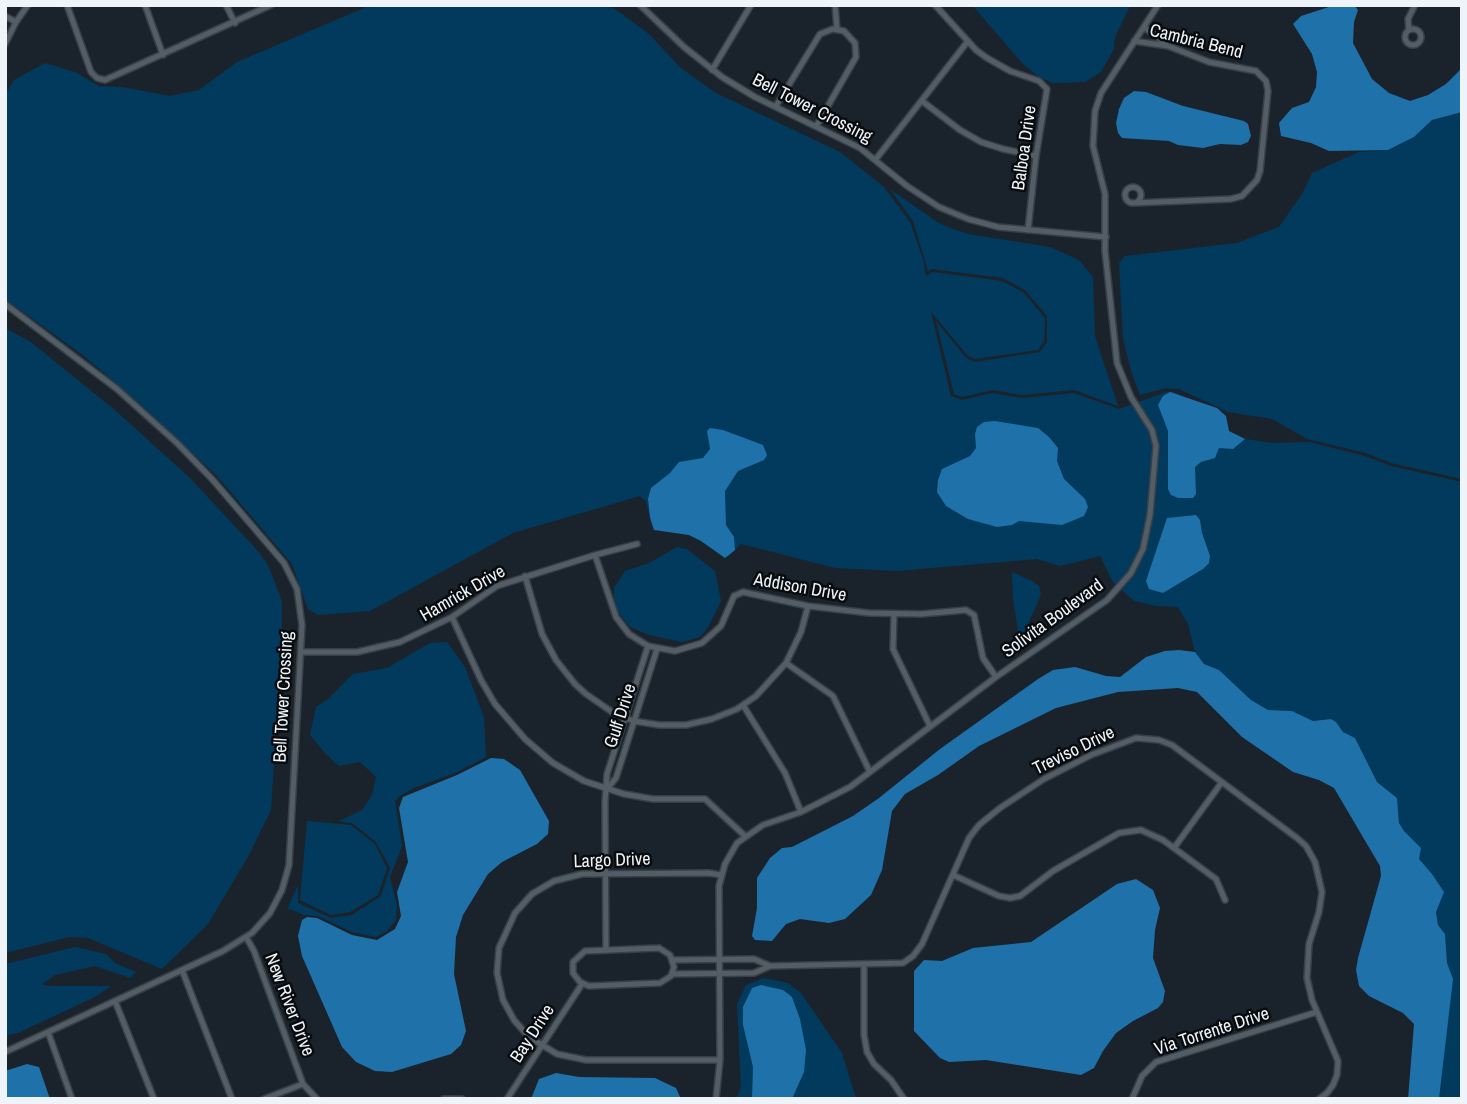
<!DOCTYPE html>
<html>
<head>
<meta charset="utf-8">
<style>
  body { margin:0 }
  #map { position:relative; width:1467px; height:1104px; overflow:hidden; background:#1a232b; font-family:"Archivo Narrow",sans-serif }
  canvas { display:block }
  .frame { position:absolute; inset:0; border:7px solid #eef4fa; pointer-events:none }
</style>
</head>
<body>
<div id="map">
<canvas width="1467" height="1104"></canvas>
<div class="frame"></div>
</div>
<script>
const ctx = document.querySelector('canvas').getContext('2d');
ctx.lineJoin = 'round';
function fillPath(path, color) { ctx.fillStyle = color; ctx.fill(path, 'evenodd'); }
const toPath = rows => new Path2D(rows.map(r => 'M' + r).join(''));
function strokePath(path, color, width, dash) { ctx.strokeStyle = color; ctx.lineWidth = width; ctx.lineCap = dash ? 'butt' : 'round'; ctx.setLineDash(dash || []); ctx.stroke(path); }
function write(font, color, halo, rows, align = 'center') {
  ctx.font = font + ' "Archivo Narrow",sans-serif'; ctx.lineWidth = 5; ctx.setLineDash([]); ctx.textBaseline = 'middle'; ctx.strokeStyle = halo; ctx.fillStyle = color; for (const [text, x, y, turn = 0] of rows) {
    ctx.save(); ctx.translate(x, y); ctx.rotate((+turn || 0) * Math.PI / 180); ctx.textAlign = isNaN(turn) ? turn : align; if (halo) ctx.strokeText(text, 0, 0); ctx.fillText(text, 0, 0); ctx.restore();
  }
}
fillPath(toPath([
  [371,5,602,5,615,9,649,34,681,68,716,93,840,152,884,187,910,222,923,259,926,276,933,272,1002,281,1023,292,1045,318,1044,341,1038,350,975,359,968,356,931,312,951,396,962,400,992,393,1022,398,1074,393,1119,409,1166,392,1174,392,1211,409,1226,436,1272,443,1309,442,1365,456,1391,466,1462,482,1462,1099,1439,1099,1452,979,1447,963,1445,934,1438,925,1436,912,1432,874,1418,859,1421,848,1404,831,1399,823,1397,798,1377,782,1355,738,1343,732,1336,722,1331,719,1313,721,1292,711,1268,710,1251,700,1219,670,1204,664,1195,652,1188,624,1178,607,1156,606,1134,601,1113,582,1100,556,1060,566,1037,559,896,571,836,568,741,544,728,557,720,554,698,539,680,532,658,530,652,527,646,501,640,496,513,533,370,611,318,615,308,609,292,564,216,475,140,404,84,356,5,299,5,95,14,80,45,63,75,72,99,86,122,87,170,96,199,90,237,62],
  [972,5,1130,5,1130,6,1115,37,1114,49,1101,72,1085,82,1053,83,1039,77,1023,64],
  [1462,112,1462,479,1391,463,1366,453,1307,439,1272,419,1228,412,1179,389,1166,388,1140,395,1132,374,1123,339,1119,263,1125,256,1237,243,1279,227,1302,194,1312,173,1359,152,1388,150,1414,137,1432,120],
  [890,189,940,224,968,234,1050,247,1079,260,1093,277,1095,336,1118,406,1074,390,1022,395,993,390,962,397,954,394,936,321,966,358,975,362,1040,352,1047,342,1047,316,1025,290,1003,278,932,269,928,271,913,221],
  [5,328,31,342,116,411,190,478,257,550,268,565,282,601,282,639,271,810,249,855,208,924,162,969,88,938,70,937,5,953],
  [677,547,687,549,715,571,721,601,709,626,700,637,682,642,649,635,630,627,617,611,614,600,614,588,625,571,647,564],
  [1012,572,1032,581,1039,586,1041,595,1023,635,1018,631,1013,598],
  [447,642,465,667,484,717,486,757,455,773,414,788,401,795,395,801,402,846,390,877,397,905,396,920,387,931,376,937,352,932,318,916,304,915,290,909,287,910,298,885,298,903,331,918,352,915,381,896,390,868,376,842,352,823,339,821,362,810,372,795,376,777,360,762,339,766,325,753,310,735,316,707,328,699,353,674,387,668,430,643],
  [307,821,351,825,375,844,387,868,378,895,350,912,331,915,300,900],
  [75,947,106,954,115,963,136,972,130,978,95,966,55,975,42,984,48,986,111,986,95,997,18,1033,5,1036,5,964],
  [764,978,788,983,801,993,842,1053,856,1099,736,1099,741,1088,737,1004,746,985]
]), '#023a5e');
fillPath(toPath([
  [1335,5,1354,5,1358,10,1354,22,1353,43,1372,79,1389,93,1410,101,1428,95,1446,84,1462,68,1462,112,1432,120,1414,137,1388,150,1329,151,1311,143,1281,136,1279,123,1292,108,1309,102,1316,87,1317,72,1312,54,1293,24,1301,16],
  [1134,91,1146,92,1183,106,1244,121,1248,124,1251,136,1248,142,1241,145,1220,144,1203,148,1178,145,1169,141,1122,138,1118,133,1116,123,1119,109,1124,98],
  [1170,392,1217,408,1226,416,1229,431,1245,439,1233,449,1219,448,1215,458,1201,462,1195,467,1196,494,1193,498,1178,498,1171,495,1168,489,1168,431,1158,405,1163,396],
  [995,421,1038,428,1049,437,1058,448,1057,461,1064,479,1085,499,1088,507,1084,516,1062,525,1019,521,1012,525,997,527,968,519,946,506,937,492,938,480,942,469,970,456,976,448,975,434,977,427,984,422],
  [710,428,723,430,763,445,767,455,764,460,738,471,725,491,726,525,734,537,735,550,725,558,701,541,689,535,654,530,650,517,648,499,651,488,670,473,679,462,703,458,710,449,707,431],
  [1196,515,1200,520,1202,533,1210,556,1209,563,1203,569,1163,593,1149,589,1146,581,1167,518],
  [1179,650,1195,652,1204,664,1219,670,1251,700,1268,710,1292,711,1313,721,1331,719,1336,722,1343,732,1355,738,1377,782,1397,798,1399,823,1404,831,1421,848,1419,859,1432,874,1444,892,1436,912,1438,925,1445,934,1447,963,1453,979,1439,1099,1408,1099,1414,1024,1403,1013,1369,996,1359,986,1356,970,1358,958,1381,876,1380,866,1334,788,1319,780,1293,772,1242,737,1197,692,1178,688,1118,692,1056,708,979,746,938,775,905,794,892,811,882,870,871,895,845,919,829,923,800,919,786,924,772,941,755,940,752,936,757,908,757,878,770,858,782,848,792,847,853,816,879,798,940,749,1038,679,1053,670,1075,667,1106,676,1120,677,1146,657,1165,651],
  [491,758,504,759,520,770,549,821,548,834,537,844,502,862,488,874,463,915,456,937,454,974,466,1031,461,1045,451,1054,392,1072,375,1071,356,1062,342,1047,302,956,298,936,302,920,307,917,317,918,352,935,377,940,395,929,401,916,397,892,408,862,399,808,403,797,457,775],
  [1136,879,1153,890,1160,908,1155,930,1153,958,1165,991,1163,1002,1158,1008,1133,1021,1116,1033,1103,1051,1094,1068,1081,1075,986,1060,949,1062,940,1058,914,1031,914,971,924,960,942,961,973,948,1031,942,1117,884],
  [761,985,783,990,792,997,800,1019,806,1050,804,1072,792,1099,752,1099,753,1067,743,1025,743,1007,752,988],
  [27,1064,39,1067,50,1099,5,1099,5,1071],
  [556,1073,579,1077,655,1078,676,1088,681,1099,531,1099,539,1079]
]), '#1f71aa');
const minor = toPath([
  [67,5,91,72,97,78,105,80,271,5],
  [145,5,163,55],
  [226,5,235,23],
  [640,5,684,47,722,77,755,97,860,148,907,186,939,207,968,219,998,227,1106,237],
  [835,5,837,29],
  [935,5,976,50,987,58,1010,71,1039,81,1047,89,1036,156,1028,230],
  [5,16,16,22],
  [1144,27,1166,44],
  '1405 37a8 8 0 1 1 16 0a8 8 0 1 1-16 0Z',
  [1409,30,1408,19,1415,5],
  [5,44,16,22,28,5],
  [712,70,751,5],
  [922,101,960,130,981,142,1003,149,1036,156],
  [776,106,820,34,833,29,844,31,855,43,856,57,817,125],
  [876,159,968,41],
  '1125 195a8 8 0 1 1 16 0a8 8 0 1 1-16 0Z',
  [1133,203,1231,199,1242,196,1257,180,1260,171,1268,91,1266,81,1256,71,1209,62,1168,46,1134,41],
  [5,304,117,389,177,443,212,479,284,563,297,589,302,625,289,865,282,890,270,913,252,933,223,951,5,1052],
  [595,555,616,617,629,634,648,646,675,651,702,643,721,626,734,596,743,592,808,606,869,613,921,614,966,610,974,615,983,658,996,677],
  [525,576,542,634,556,660,575,684,586,694,615,714,634,721,659,725,686,725,712,719,737,709,756,696,786,663,801,632,808,606],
  [894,614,893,649,930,726],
  [452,617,481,680,495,704,525,739,553,763,584,781,624,794,653,799,705,799,745,836],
  [301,652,357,652,400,642,452,617,497,586,595,555,637,544],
  [786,663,833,696,870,772],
  [743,705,785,773,801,812],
  [607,789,616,778,657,649],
  [1174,848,1222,782],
  [953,875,999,896,1010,898,1020,896,1053,871,1119,833,1141,830,1163,840,1216,879,1225,900],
  [246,937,254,951,303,1084,317,1099],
  [659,948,670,955,674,967,671,976,660,983,589,986,580,982,573,973,573,962,585,951,659,948],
  [606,950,605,802,607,774,648,646],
  [673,960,754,959,770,966],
  [864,964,864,1035,867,1052,874,1064,891,1080,904,1099],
  [182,970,232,1099],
  [672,974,754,973,770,966,903,963,913,956,922,944,969,838,979,825,1000,808,1044,779,1091,755,1136,738,1159,740,1172,745,1297,838,1306,846,1315,862,1322,892,1319,912,1309,944,1307,978,1312,1000,1338,1061,1337,1075,1333,1085,1327,1093,1319,1099],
  [115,1001,154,1099],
  [48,1032,72,1099],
  [720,1060,586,1060,557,1054,529,1037,514,1020,503,1000,497,973,499,948,515,913,532,894,554,881,582,874,709,873,721,875],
  [264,1099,303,1084],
  [444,1099,462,1099],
  [507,1099,582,984],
  [716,1099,720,1060,719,886,725,864,737,843,763,825,801,812,850,787,996,677,1107,600,1131,573,1143,549,1150,515,1156,446,1152,430,1131,397,1117,363,1105,251,1105,194,1093,146,1095,111,1101,93,1158,5],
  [1132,1099,1142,1076,1156,1062,1317,1012]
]);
strokePath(minor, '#383f46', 8);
strokePath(minor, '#525d66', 5);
write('18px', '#eef4fa', '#080c0f', [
  ["Cambria Bend",1196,42,14],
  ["Bell Tower Crossing",812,109,27],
  ["Balboa Drive",1025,148,-82],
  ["Addison Drive",800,588,10],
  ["Hamrick Drive",463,594,-30],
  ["Solivita Boulevard",1053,619,-36],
  ["Bell Tower Crossing",284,697,-87],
  ["Gulf Drive",621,716,-72],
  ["Treviso Drive",1074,751,-26],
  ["Largo Drive",612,861,-2],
  ["New River Drive",289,1005,69],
  ["Via Torrente Drive",1212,1032,-18],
  ["Bay Drive",533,1034,-57]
]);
</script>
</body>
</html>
